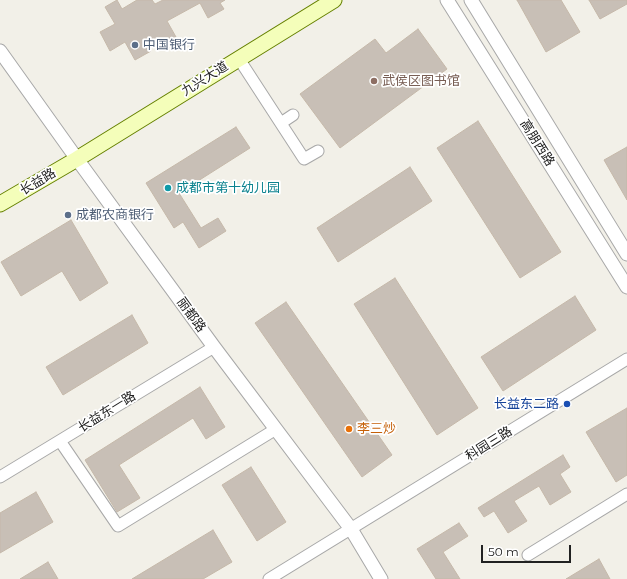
<!DOCTYPE html>
<html>
<head>
<meta charset="utf-8">
<style>
  body { margin:0 }
  #map { position:relative; width:627px; height:579px; overflow:hidden; background:#f2f0e8; font-family:Montserrat,sans-serif }
  canvas { display:block }
  .scale { position:absolute; left:481px; top:545px; width:90px; height:18px; box-sizing:border-box; border:2px solid #212121; border-top:0; padding-left:5px; font-size:12px; line-height:14px; white-space:nowrap; color:#212121; -webkit-text-stroke:3px #fff; paint-order:stroke }
</style>
</head>
<body>
<div id="map">
<canvas width="627" height="579"></canvas>
<div class="scale">50 m</div>
</div>
<script>
const ctx = document.querySelector('canvas').getContext('2d');
ctx.lineJoin = 'round';
function fillPath(path, color) { ctx.fillStyle = color; ctx.fill(path, 'evenodd'); }
const toPath = rows => new Path2D(rows.map(r => 'M' + r).join(''));
function strokePath(path, color, width, dash) { ctx.strokeStyle = color; ctx.lineWidth = width; ctx.lineCap = dash ? 'butt' : 'round'; ctx.setLineDash(dash || []); ctx.stroke(path); }
function write(font, color, halo, rows, align = 'center') {
  ctx.font = font + ' Montserrat,"Noto Sans SC",sans-serif'; ctx.lineWidth = 3.5; ctx.setLineDash([]); ctx.textBaseline = 'middle'; ctx.strokeStyle = halo; ctx.fillStyle = color; for (const [text, x, y, turn = 0] of rows) {
    ctx.save(); ctx.translate(x, y); ctx.rotate((+turn || 0) * Math.PI / 180); ctx.textAlign = isNaN(turn) ? turn : align; if (halo) ctx.strokeText(text, 0, 0); ctx.fillText(text, 0, 0); ctx.restore();
  }
}
const building = toPath([
  [117,0,122,9,137,0,152,0,155,4,163,0,225,0,220,3,224,9,208,18,200,3,167,21,176,37,158,47,154,40,147,44,151,51,135,60,125,42,110,51,100,32,115,24,105,7,117,0],
  [517,0,561,0,580,32,546,52,517,0],
  [589,0,627,0,627,4,600,19,589,0],
  [418,29,447,69,340,148,300,94,375,39,386,53,418,29],
  [478,121,561,252,520,278,437,148,478,121],
  [236,127,250,148,179,193,201,228,218,218,226,231,199,248,183,222,174,228,146,183,236,127],
  [627,147,627,200,604,160,627,147],
  [410,167,432,201,338,262,317,228,410,167],
  [71,220,108,283,80,301,62,271,21,296,1,262,71,220],
  [395,278,478,408,437,435,354,304,395,278],
  [575,296,596,330,503,391,481,357,575,296],
  [286,302,392,455,362,477,255,323,286,302],
  [132,315,148,343,63,395,46,367,132,315],
  [200,387,225,427,206,439,193,418,119,465,140,498,117,512,85,460,200,387],
  [627,408,627,475,616,482,586,432,627,408],
  [563,455,570,467,560,474,571,492,550,505,539,486,514,501,527,521,508,533,494,511,484,517,478,508,563,455],
  [251,467,286,522,257,541,222,485,251,467],
  [36,492,53,522,0,553,0,513,36,492],
  [459,523,468,536,443,552,460,579,436,579,417,549,459,523],
  [213,530,232,562,203,579,132,579,213,530],
  [599,559,610,579,566,579,599,559],
  [48,562,58,579,20,579,48,562]
]);
fillPath(building, '#c8bfb6');
strokePath(building, '#c5b8a9', 1);
const minor = toPath([
  [239,59,304,159,318,151],
  [281,123,293,115],
  [60,441,118,526,276,429],
  [0,477,214,347],
  [528,555,627,494],
  [269,579,627,359]
]);
const tertiary = toPath([
  [447,0,627,287],
  [471,0,627,254],
  [0,51,77,159,214,347,351,529,381,579]
]);
const secondary = toPath([
  [0,204,77,159,334,0]
]);
strokePath(minor, '#a8a8a8', 13);
strokePath(tertiary, '#a8a8a8', 15);
strokePath(secondary, '#668100', 17);
strokePath(minor, '#fff', 11);
strokePath(tertiary, '#fff', 13);
strokePath(secondary, '#f4feba', 15);
for (const [x, y, r, color] of [
  [135,45,4,"#5c6f8a"],
  [374,81,4,"#8d6e63"],
  [168,188,4,"#0f9aa8"],
  [68,215,4,"#5c6f8a"],
  [567,404,4,"#1a4fb4"],
  [349,429,4,"#e8710a"]
]) { const dot = new Path2D(); dot.arc(x, y, r, 0, 2 * Math.PI); ctx.fillStyle = color; ctx.fill(dot); strokePath(dot, '#fff', 1.5); }
write('13px', '#4e5e75', '#fff', [
  ["中国银行",143,45],
  ["成都农商银行",76,215]
], 'left');
write('13px', '#212121', '#fff', [
  ["九兴大道",205,79,-32],
  ["高朋西路",537,143,58],
  ["长益路",38,182,-31],
  ["丽都路",191,315,54],
  ["长益东一路",107,412,-32],
  ["科园三路",489,444,-32]
]);
write('13px', '#785e54', '#fff', [
  ["武侯区图书馆",382,81]
], 'left');
write('13px', '#0d838f', '#fff', [
  ["成都市第十幼儿园",176,188]
], 'left');
write('13px', '#164399', '#fff', [
  ["长益东二路",559,404]
], 'right');
write('13px', '#c56008', '#fff', [
  ["李三炒",357,429]
], 'left');
</script>
</body>
</html>
